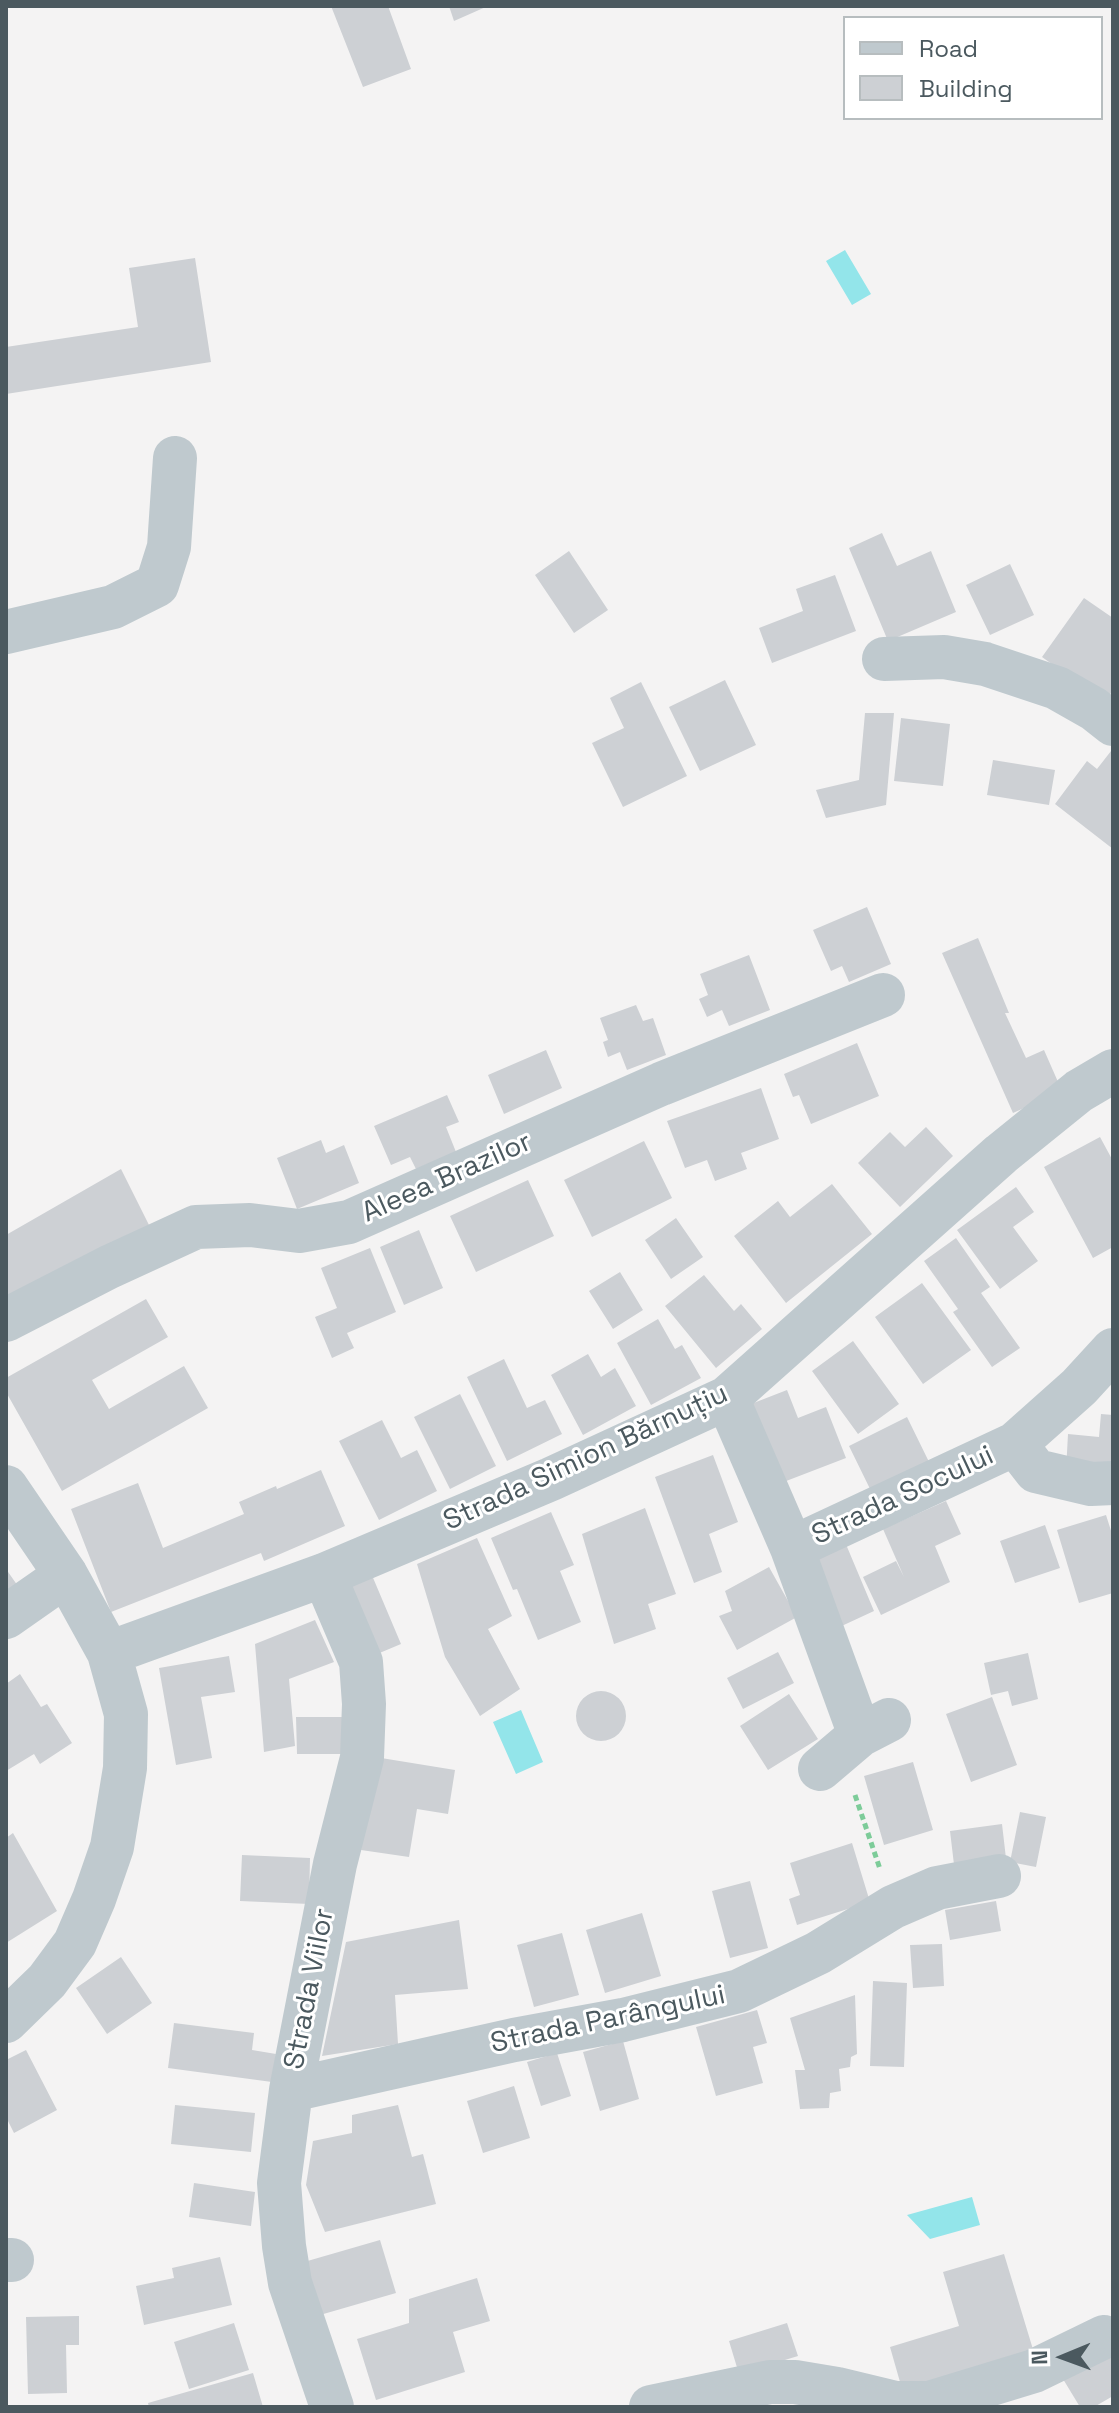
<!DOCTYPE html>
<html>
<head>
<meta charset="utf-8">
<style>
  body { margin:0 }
  #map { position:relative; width:1119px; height:2413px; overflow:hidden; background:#f4f3f3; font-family:"Space Grotesk",sans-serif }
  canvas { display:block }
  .frame { position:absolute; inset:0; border:8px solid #4b595f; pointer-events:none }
  .legend { position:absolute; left:843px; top:16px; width:260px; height:104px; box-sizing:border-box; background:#fff; border:2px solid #b7bdbf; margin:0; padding:10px 14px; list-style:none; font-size:24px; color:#4b595f }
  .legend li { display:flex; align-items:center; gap:16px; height:40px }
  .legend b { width:40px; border:2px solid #b7bdbf }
  .north { position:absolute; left:1023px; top:2317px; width:80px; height:80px; -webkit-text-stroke:6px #fff; paint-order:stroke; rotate:269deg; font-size:22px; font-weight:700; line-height:32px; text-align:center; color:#4b595f }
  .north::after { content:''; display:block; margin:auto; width:28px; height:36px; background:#4b595f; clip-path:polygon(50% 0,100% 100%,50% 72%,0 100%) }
</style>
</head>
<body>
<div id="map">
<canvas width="1119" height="2413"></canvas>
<div class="frame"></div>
<ul class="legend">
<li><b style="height:10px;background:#bfc9ce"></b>Road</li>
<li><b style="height:22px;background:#cdd0d4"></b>Building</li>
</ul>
<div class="north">N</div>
</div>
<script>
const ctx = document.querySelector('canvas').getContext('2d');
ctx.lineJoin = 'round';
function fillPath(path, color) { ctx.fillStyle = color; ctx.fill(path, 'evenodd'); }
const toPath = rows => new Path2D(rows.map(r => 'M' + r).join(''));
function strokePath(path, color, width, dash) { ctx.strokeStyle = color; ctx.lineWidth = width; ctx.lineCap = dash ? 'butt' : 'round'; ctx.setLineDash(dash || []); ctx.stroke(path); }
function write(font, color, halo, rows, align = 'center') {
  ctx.font = font + ' "Space Grotesk",sans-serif'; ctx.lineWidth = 6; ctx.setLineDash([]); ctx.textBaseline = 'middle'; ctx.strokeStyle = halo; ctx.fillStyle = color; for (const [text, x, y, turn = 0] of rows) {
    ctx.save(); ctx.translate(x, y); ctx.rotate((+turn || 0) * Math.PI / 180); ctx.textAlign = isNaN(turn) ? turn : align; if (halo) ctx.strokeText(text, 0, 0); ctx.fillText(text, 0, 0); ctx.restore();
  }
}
fillPath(toPath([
  [845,250,871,294,852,305,826,261],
  [521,1710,543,1762,516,1774,493,1722],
  [972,2197,980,2225,930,2239,907,2215]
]), '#93e5ea');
fillPath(toPath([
  [331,6,388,6,411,69,363,87],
  [449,6,488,6,454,21],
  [195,258,211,362,6,394,6,347,138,327,129,268],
  [882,533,897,566,931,551,956,612,888,641,849,548],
  [569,551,608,610,574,633,535,575],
  [1010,564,1034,615,990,635,966,585],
  [835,575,856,631,772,663,759,628,803,611,796,589],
  [1084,598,1113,618,1113,690,1105,702,1042,657],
  [725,680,756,745,700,771,669,707],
  [641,682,687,776,623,807,592,743,624,728,610,698],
  [865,713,894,713,886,805,826,818,816,790,859,780],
  [901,718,950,724,943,786,894,781],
  [1111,751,1113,752,1113,849,1055,804,1087,761,1097,769],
  [993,760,1055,770,1049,805,987,795],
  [867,907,891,964,849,982,842,966,831,971,813,930],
  [978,938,1009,1013,1005,1013,1026,1058,1044,1050,1062,1091,1013,1113,942,953],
  [749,955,770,1010,729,1026,722,1010,707,1017,699,999,708,995,700,974],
  [636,1005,643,1021,653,1018,666,1055,627,1070,620,1052,608,1057,603,1042,608,1040,600,1018],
  [857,1043,879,1096,811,1124,799,1095,793,1097,784,1074],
  [546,1050,562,1088,504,1114,488,1075],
  [761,1088,779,1139,741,1153,747,1169,715,1181,707,1160,685,1168,667,1121],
  [447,1095,459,1122,446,1127,456,1152,416,1169,410,1157,391,1165,374,1126],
  [926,1127,953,1156,900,1207,858,1163,890,1132,905,1147],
  [1100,1137,1113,1161,1113,1247,1093,1258,1044,1167],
  [321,1140,326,1153,344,1145,359,1183,297,1209,277,1158],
  [644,1141,672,1198,592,1237,564,1180],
  [121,1169,149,1225,6,1298,6,1235],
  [528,1180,554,1236,476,1272,450,1216],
  [832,1184,872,1234,786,1303,734,1236,778,1201,790,1217],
  [1016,1187,1034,1212,1013,1227,1038,1261,1000,1289,957,1230],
  [676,1218,703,1257,671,1279,645,1240],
  [419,1230,443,1288,404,1305,380,1247],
  [956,1238,990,1287,981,1293,1020,1348,992,1367,953,1312,958,1309,924,1261],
  [370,1248,396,1312,347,1333,354,1348,332,1358,315,1317,337,1308,321,1268],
  [620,1272,643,1310,613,1329,589,1291],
  [704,1275,734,1311,741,1304,762,1329,716,1368,665,1306],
  [922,1283,971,1350,923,1384,875,1317],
  [146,1299,168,1337,92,1380,109,1409,184,1366,208,1408,62,1491,6,1392,6,1378],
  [658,1319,675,1349,682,1345,701,1378,651,1405,617,1343],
  [853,1341,899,1404,858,1434,812,1371],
  [588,1354,601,1377,615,1368,636,1406,583,1435,551,1375],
  [504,1359,527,1408,545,1400,562,1434,507,1461,467,1377],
  [787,1390,798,1418,826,1407,846,1458,781,1483,751,1404],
  [460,1394,496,1466,450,1489,414,1417],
  [1101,1414,1113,1415,1113,1475,1066,1471,1068,1434,1099,1437],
  [907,1417,931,1466,873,1495,849,1446],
  [382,1420,401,1458,417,1450,437,1491,379,1520,339,1441],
  [713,1455,738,1522,709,1534,722,1572,694,1583,655,1477],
  [321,1470,345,1526,264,1561,261,1553,111,1612,71,1509,138,1483,163,1548,244,1514,239,1502,276,1486,277,1489],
  [946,1501,961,1534,935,1546,950,1582,881,1615,863,1577,896,1561,904,1577,883,1529],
  [645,1508,676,1594,648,1604,656,1629,614,1644,582,1534],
  [551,1512,574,1565,560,1571,581,1622,538,1640,517,1589,513,1590,491,1538],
  [1106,1515,1113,1537,1113,1593,1079,1603,1057,1530],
  [1045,1525,1060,1568,1015,1583,1000,1541],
  [477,1538,512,1616,488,1629,520,1689,480,1716,445,1657,417,1564],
  [845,1542,874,1611,833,1630,812,1557],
  [769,1567,797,1617,737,1650,719,1616,732,1611,725,1591],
  [6,1569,20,1589,6,1598],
  [371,1573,401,1644,370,1657,340,1586],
  [315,1620,334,1662,289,1679,295,1746,264,1752,255,1644],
  [778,1652,794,1683,743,1709,727,1678],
  [1028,1653,1038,1699,1012,1706,1008,1691,991,1695,984,1663],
  [229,1656,235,1692,201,1697,212,1758,176,1765,159,1668],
  [20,1674,41,1707,47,1704,72,1743,40,1764,34,1754,6,1771,6,1684],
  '576 1716a25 25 0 1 1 50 0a25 25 0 1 1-50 0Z',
  [789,1694,818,1739,768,1770,740,1726],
  [992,1697,1017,1765,971,1782,946,1714],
  [296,1717,357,1717,357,1754,297,1754],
  [375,1757,455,1770,448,1814,417,1809,409,1857,361,1850],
  [913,1762,933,1830,884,1845,864,1776],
  [1020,1812,1046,1817,1036,1867,1010,1862],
  [1002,1824,1007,1867,955,1873,950,1831],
  [13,1833,57,1911,6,1943,6,1838],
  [852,1843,870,1902,797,1925,789,1899,800,1895,790,1863],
  [242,1855,310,1858,309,1904,240,1901],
  [750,1881,768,1948,730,1958,712,1891],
  [996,1901,1001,1931,950,1940,945,1910],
  [642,1913,661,1976,605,1993,586,1930],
  [459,1920,468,1989,395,1995,398,2044,322,2056,346,1942],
  [562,1933,579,1995,534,2007,517,1945],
  [942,1944,944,1986,913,1988,910,1945],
  [121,1957,152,2003,107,2034,76,1988],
  [873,1981,907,1983,904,2067,870,2066],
  [855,1995,857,2054,851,2057,850,2067,839,2069,841,2091,830,2093,829,2108,800,2109,795,2070,805,2070,790,2018],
  [757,2010,767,2043,753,2047,763,2083,716,2096,696,2027],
  [174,2023,254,2033,252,2050,276,2054,272,2082,168,2068],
  [623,2041,639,2099,600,2111,583,2052],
  [26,2050,57,2110,14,2133,6,2117,6,2060],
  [557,2053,571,2096,541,2106,527,2062],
  [514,2086,530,2138,483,2153,467,2101],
  [175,2105,255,2113,251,2152,171,2144],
  [398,2105,412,2157,423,2154,436,2204,325,2232,306,2185,313,2141,352,2133,352,2115],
  [194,2183,255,2192,251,2226,189,2217],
  [380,2240,396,2293,320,2315,304,2262],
  [1004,2254,1035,2356,904,2396,890,2347,959,2326,943,2272],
  [220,2257,232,2305,144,2325,136,2286,174,2278,172,2268],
  [477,2278,490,2321,453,2332,465,2372,376,2400,357,2339,409,2323,409,2299],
  [79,2316,79,2345,66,2345,67,2393,28,2394,26,2317],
  [234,2323,249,2370,189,2389,174,2342],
  [787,2323,798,2356,739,2374,729,2341],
  [1113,2350,1113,2396,1094,2407,1080,2407,1063,2379],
  [253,2373,263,2407,149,2407,148,2403]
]), '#cdd0d4');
strokePath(toPath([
  [855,1795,880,1869]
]), '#7dcc99', 5, [6, 4]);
strokePath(toPath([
  [6,632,113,607,157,585,169,547,175,458],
  [884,659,944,657,985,664,1057,688,1094,709,1113,724],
  [6,1320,109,1267,196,1227,250,1225,299,1231,349,1222,661,1084,883,995],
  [727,1398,792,1548,1015,1444,1079,1387,1113,1350],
  [1015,1444,1036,1471,1091,1484,1113,1483],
  [6,1487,66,1575,109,1653,126,1714,125,1768,112,1847,94,1899,75,1943,47,1981,6,2021],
  [792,1548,860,1735],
  [324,1575,361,1662,364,1704,362,1758,335,1864,291,2090,279,2183,284,2246,290,2283,332,2407],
  [6,1617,66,1575],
  [109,1653,324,1575,551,1479,727,1398,1001,1154,1079,1091,1113,1071],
  [820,1769,860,1735,889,1720],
  [291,2090,514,2040,623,2020,739,1991,818,1953,893,1907,937,1888,999,1876],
  [6,2260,12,2260],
  [651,2407,770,2382,795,2382,837,2389,895,2403,929,2403,1034,2371,1104,2337]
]), '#bfc9ce', 44);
write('28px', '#4b595f', '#fff', [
  ["Aleea Brazilor",447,1178,-24],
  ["Strada Simion Bărnuțiu",586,1458,-25],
  ["Strada Socului",903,1496,-25],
  ["Strada Viilor",310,1989,-79],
  ["Strada Parângului",608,2020,-12]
]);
</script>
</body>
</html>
